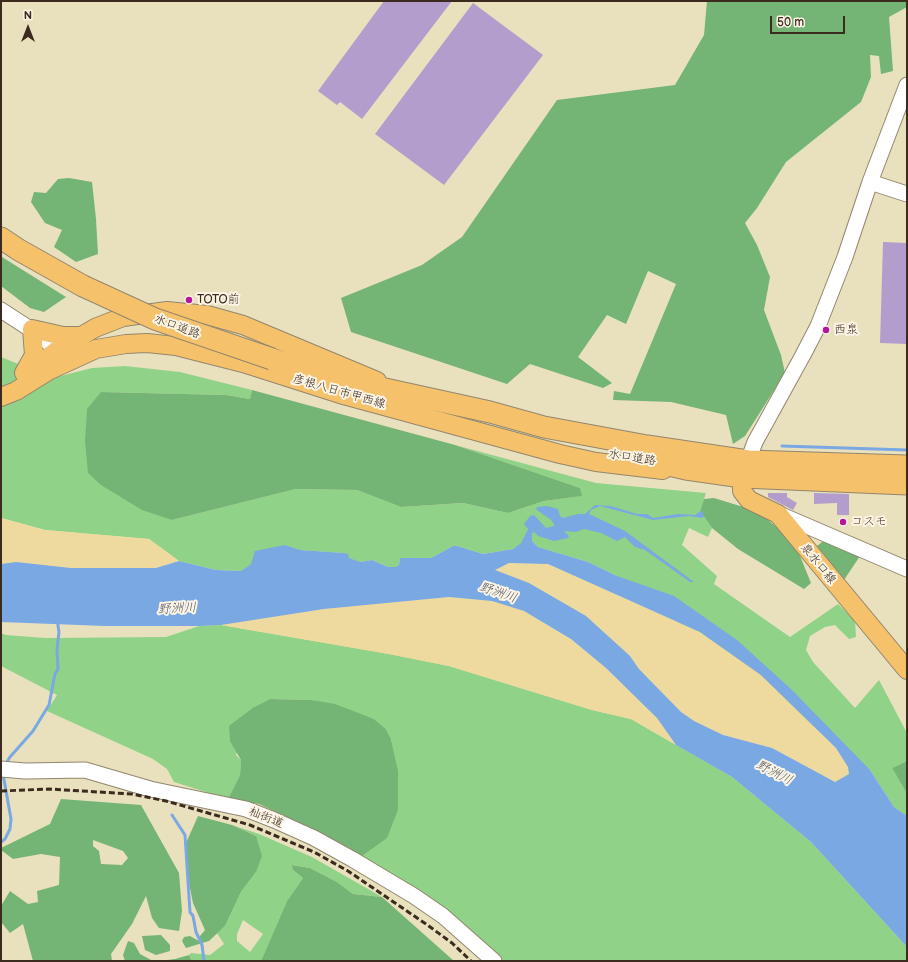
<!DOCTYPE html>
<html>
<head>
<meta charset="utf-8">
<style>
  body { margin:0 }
  #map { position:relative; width:908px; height:962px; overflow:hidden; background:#e9e1be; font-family:"Balsamiq Sans",sans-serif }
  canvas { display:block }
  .frame { position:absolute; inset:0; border:2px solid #3b2a1e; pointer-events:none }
  .north { position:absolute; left:8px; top:8px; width:40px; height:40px; -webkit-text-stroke:3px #fcf5e5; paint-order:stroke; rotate:0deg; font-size:11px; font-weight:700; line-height:16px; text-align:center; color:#3b2a1e }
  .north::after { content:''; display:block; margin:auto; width:14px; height:18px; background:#3b2a1e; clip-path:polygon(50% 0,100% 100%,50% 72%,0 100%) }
  .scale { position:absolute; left:770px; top:16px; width:75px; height:18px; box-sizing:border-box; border:2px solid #3b2a1e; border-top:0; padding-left:5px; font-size:12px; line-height:14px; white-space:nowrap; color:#3b2a1e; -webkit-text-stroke:3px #fcf5e5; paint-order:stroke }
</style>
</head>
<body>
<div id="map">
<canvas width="908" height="962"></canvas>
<div class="frame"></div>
<div class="north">N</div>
<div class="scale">50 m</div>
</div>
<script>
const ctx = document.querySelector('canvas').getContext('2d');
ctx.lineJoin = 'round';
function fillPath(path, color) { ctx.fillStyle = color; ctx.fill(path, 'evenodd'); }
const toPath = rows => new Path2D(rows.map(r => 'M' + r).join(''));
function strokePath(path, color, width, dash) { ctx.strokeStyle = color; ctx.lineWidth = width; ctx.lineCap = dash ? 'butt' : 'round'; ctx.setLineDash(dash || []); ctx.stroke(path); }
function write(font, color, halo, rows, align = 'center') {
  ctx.font = font + ' "Balsamiq Sans","Klee One",sans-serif'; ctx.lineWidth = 4; ctx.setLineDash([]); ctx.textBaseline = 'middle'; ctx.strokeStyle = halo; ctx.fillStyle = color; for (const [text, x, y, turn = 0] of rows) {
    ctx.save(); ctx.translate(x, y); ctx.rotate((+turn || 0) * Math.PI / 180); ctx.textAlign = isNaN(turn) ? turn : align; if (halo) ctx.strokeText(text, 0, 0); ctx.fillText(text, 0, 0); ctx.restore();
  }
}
fillPath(toPath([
  [1,357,53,378,92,368,125,366,180,372,252,390,250,399,226,395,101,392,172,520,296,489,357,490,401,507,463,503,508,513,544,501,581,496,580,488,455,445,596,483,706,493,700,511,712,528,708,537,689,528,682,545,717,576,714,584,790,637,838,604,855,621,856,637,849,639,835,625,825,627,810,636,806,650,813,662,855,708,879,680,907,733,907,761,892,768,907,794,907,816,894,807,870,770,617,576,588,562,538,547,532,541,532,533,528,529,521,544,513,549,483,554,457,546,453,546,431,558,400,558,399,565,395,567,388,567,372,560,361,562,348,558,344,553,299,550,285,545,241,571,216,570,179,561,149,539,45,530,1,518],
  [221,625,389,654,449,666,592,710,631,719,732,777,811,842,907,947,907,961,503,961,495,953,359,858,398,810,398,770,391,739,386,729,374,719,311,700,270,699,254,707,236,755,241,760,240,775,228,799,174,782,167,769,153,759,47,711,57,695,1,666,1,633,6,635,45,638,166,637,199,626],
  [232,825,259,834,312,857,382,897,353,894,337,882,310,868,293,865,293,870,303,878,287,901,261,961,192,961,189,955,191,953,210,955,224,944,217,933,225,926,241,892,256,872,256,836],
  [243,920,263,934,250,952,237,941,237,934]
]), '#91d289');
fillPath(toPath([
  [707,1,907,1,907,7,889,17,893,71,881,74,879,56,870,55,871,77,861,102,786,162,757,208,745,223,757,245,770,277,764,310,781,355,785,373,745,436,733,444,726,415,671,402,613,400,614,391,630,394,676,284,648,271,626,324,607,315,578,357,612,383,603,388,530,364,507,384,351,332,341,298,422,265,462,237,557,100,675,85,704,35],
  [69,178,92,182,96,219,98,254,76,262,54,247,62,230,45,223,31,202,34,192,46,193,58,179],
  [1,256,2,257,66,297,44,312,30,308,1,286],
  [252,390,455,445,580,488,582,496,544,501,508,513,463,503,401,507,357,490,296,489,172,520,142,510,101,485,88,473,85,441,87,409,101,392,226,395,250,399],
  [714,498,753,510,767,519,786,535,800,556,811,583,804,589,738,549,712,528,700,511,704,499],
  [827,538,860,556,842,583,822,561,817,546],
  [270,699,311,700,335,704,374,719,386,729,391,739,398,770,398,810,387,838,359,858,295,821,259,804,228,799,240,775,241,760,230,741,229,726,254,707],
  [907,761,907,794,892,768],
  [61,799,141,805,179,873,182,911,179,931,159,928,152,918,146,896,132,924,111,954,112,961,33,961,23,924,10,933,1,922,1,906,10,891,28,904,38,902,37,891,59,885,60,857,41,854,13,859,1,850,1,848,50,824],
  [93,840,123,851,128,858,122,865,101,864,99,851,93,846],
  [198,816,232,825,256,836,262,856,256,872,241,892,225,926,209,941,186,948,182,941,184,937,190,936,199,941,200,936,205,930,193,903,187,873,186,843],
  [292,865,310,868,337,882,353,894,382,897,454,961,261,961,287,901,303,878,293,870],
  [161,935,170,945,170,951,156,955,145,950,142,936],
  [128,941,134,943,140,954,153,961,125,961,123,955],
  [189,955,192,961,159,961,175,959]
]), '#74b475');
fillPath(toPath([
  [1,518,45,530,149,539,179,561,156,568,71,568,16,562,1,564],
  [509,563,548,564,700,632,761,675,836,748,848,767,849,774,835,782,772,748,723,735,694,721,681,712,639,669,630,656,494,570],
  [449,597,492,601,524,611,571,639,606,668,657,718,676,745,631,719,592,710,449,666,389,654,221,625,324,609]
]), '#eeda9e');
fillPath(toPath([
  [595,505,611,506,637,514,647,514,653,518,678,514,695,515,701,511,703,513,704,516,702,518,689,516,653,520,600,506,591,510,589,514,625,531,694,582,690,582,645,550,635,547,625,537,617,541,601,533,584,529,576,532,564,531,569,536,568,538,554,541,538,536,534,532,532,533,532,541,538,547,588,562,617,576,674,596,737,640,792,690,870,770,894,807,907,816,907,947,811,842,732,777,676,745,657,718,606,668,571,639,524,611,492,601,449,597,324,609,221,625,199,626,105,626,1,622,1,564,16,562,71,568,156,568,179,561,216,570,241,571,251,564,255,551,285,545,300,550,344,553,348,554,349,558,361,562,372,560,388,567,395,567,399,565,400,558,431,558,453,546,457,546,483,554,513,549,521,543,528,529,524,524,530,516,534,515,546,528,554,526,554,524,551,520,537,510,536,508,538,507,547,506,558,509,560,516,563,518,578,514,585,514],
  [509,563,548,564,700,632,761,675,836,748,848,767,849,774,835,782,772,748,723,735,694,721,681,712,639,669,630,656,586,616,529,583,495,570]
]), '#79a8e3');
strokePath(toPath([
  [782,446,907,450],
  [5,765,10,757,33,731,49,705,55,674,58,669,57,649,59,632,57,619],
  [172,815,185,835,190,912,193,916,196,932,202,945,204,961],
  [1,842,5,839,10,829,11,819,3,774]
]), '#79a8e3', 3);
fillPath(toPath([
  [384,1,452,1,362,119,340,102,337,105,318,91],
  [473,3,543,55,444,185,375,134],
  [883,242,907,243,907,344,880,343],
  [768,493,787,493,787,497,797,503,793,510,768,497],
  [814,493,849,494,849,515,837,515,837,503,814,504]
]), '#b39dcd');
const minor = toPath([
  [870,182,907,194],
  [1,310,44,338,56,351],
  [748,461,755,442,803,355,818,326,845,257,870,182,907,85],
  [779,514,907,569],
  [1,769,25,771,85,770,150,789,246,809,274,820,314,838,352,859,414,896,443,916,494,961]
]);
const major = toPath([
  [30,372,56,351,95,328,123,317,167,311,207,315,243,325,377,381],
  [24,373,34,355,32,329,63,336,82,336],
  [1,397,16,391,48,371,96,349,126,344,147,343,176,346,243,363,340,394,560,454,596,462,663,470],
  [747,464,742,477,742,491,749,500,778,514,907,670]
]);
const highway = toPath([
  [1,238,19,250,83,286],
  [272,359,366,387,376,387,490,412,544,427,647,446,748,461,907,466],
  [647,460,686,469,742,477,907,484]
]);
strokePath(minor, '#92866e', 17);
strokePath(major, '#92866e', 20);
strokePath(highway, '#92866e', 23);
strokePath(minor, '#fff', 15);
strokePath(major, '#f5c16b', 18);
strokePath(highway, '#f5c16b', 21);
strokePath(toPath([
  [1,791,49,789,132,794,166,801,250,825,314,852,348,871,426,924,452,943,471,961]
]), '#3b2a1e', 3, [6, 3]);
const highwayBridge = toPath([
  [83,286,155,319,272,359]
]);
strokePath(highwayBridge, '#92866e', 23, []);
strokePath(highwayBridge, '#f5c16b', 21);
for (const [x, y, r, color] of [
  [189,300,4,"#b5179e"],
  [826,330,4,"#b5179e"],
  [843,522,4,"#b5179e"]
]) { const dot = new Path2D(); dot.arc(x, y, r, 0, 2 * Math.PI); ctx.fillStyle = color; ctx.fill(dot); strokePath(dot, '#fcf5e5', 1.5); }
write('12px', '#3b2a1e', '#fcf5e5', [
  ["TOTO前",197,300],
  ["西泉",834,330],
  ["コスモ",851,522]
], 'left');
write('12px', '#3b2a1e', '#fcf5e5', [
  ["水口道路",177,327,20],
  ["彦根八日市甲西線",339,392,16],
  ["水口道路",632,458,9],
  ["泉水口線",818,564,51],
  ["杣街道",266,818,22]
]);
write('italic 13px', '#515663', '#fcf5e5', [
  ["野洲川",498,593,19],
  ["野洲川",177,609,-3],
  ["野洲川",774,773,27]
]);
</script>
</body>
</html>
